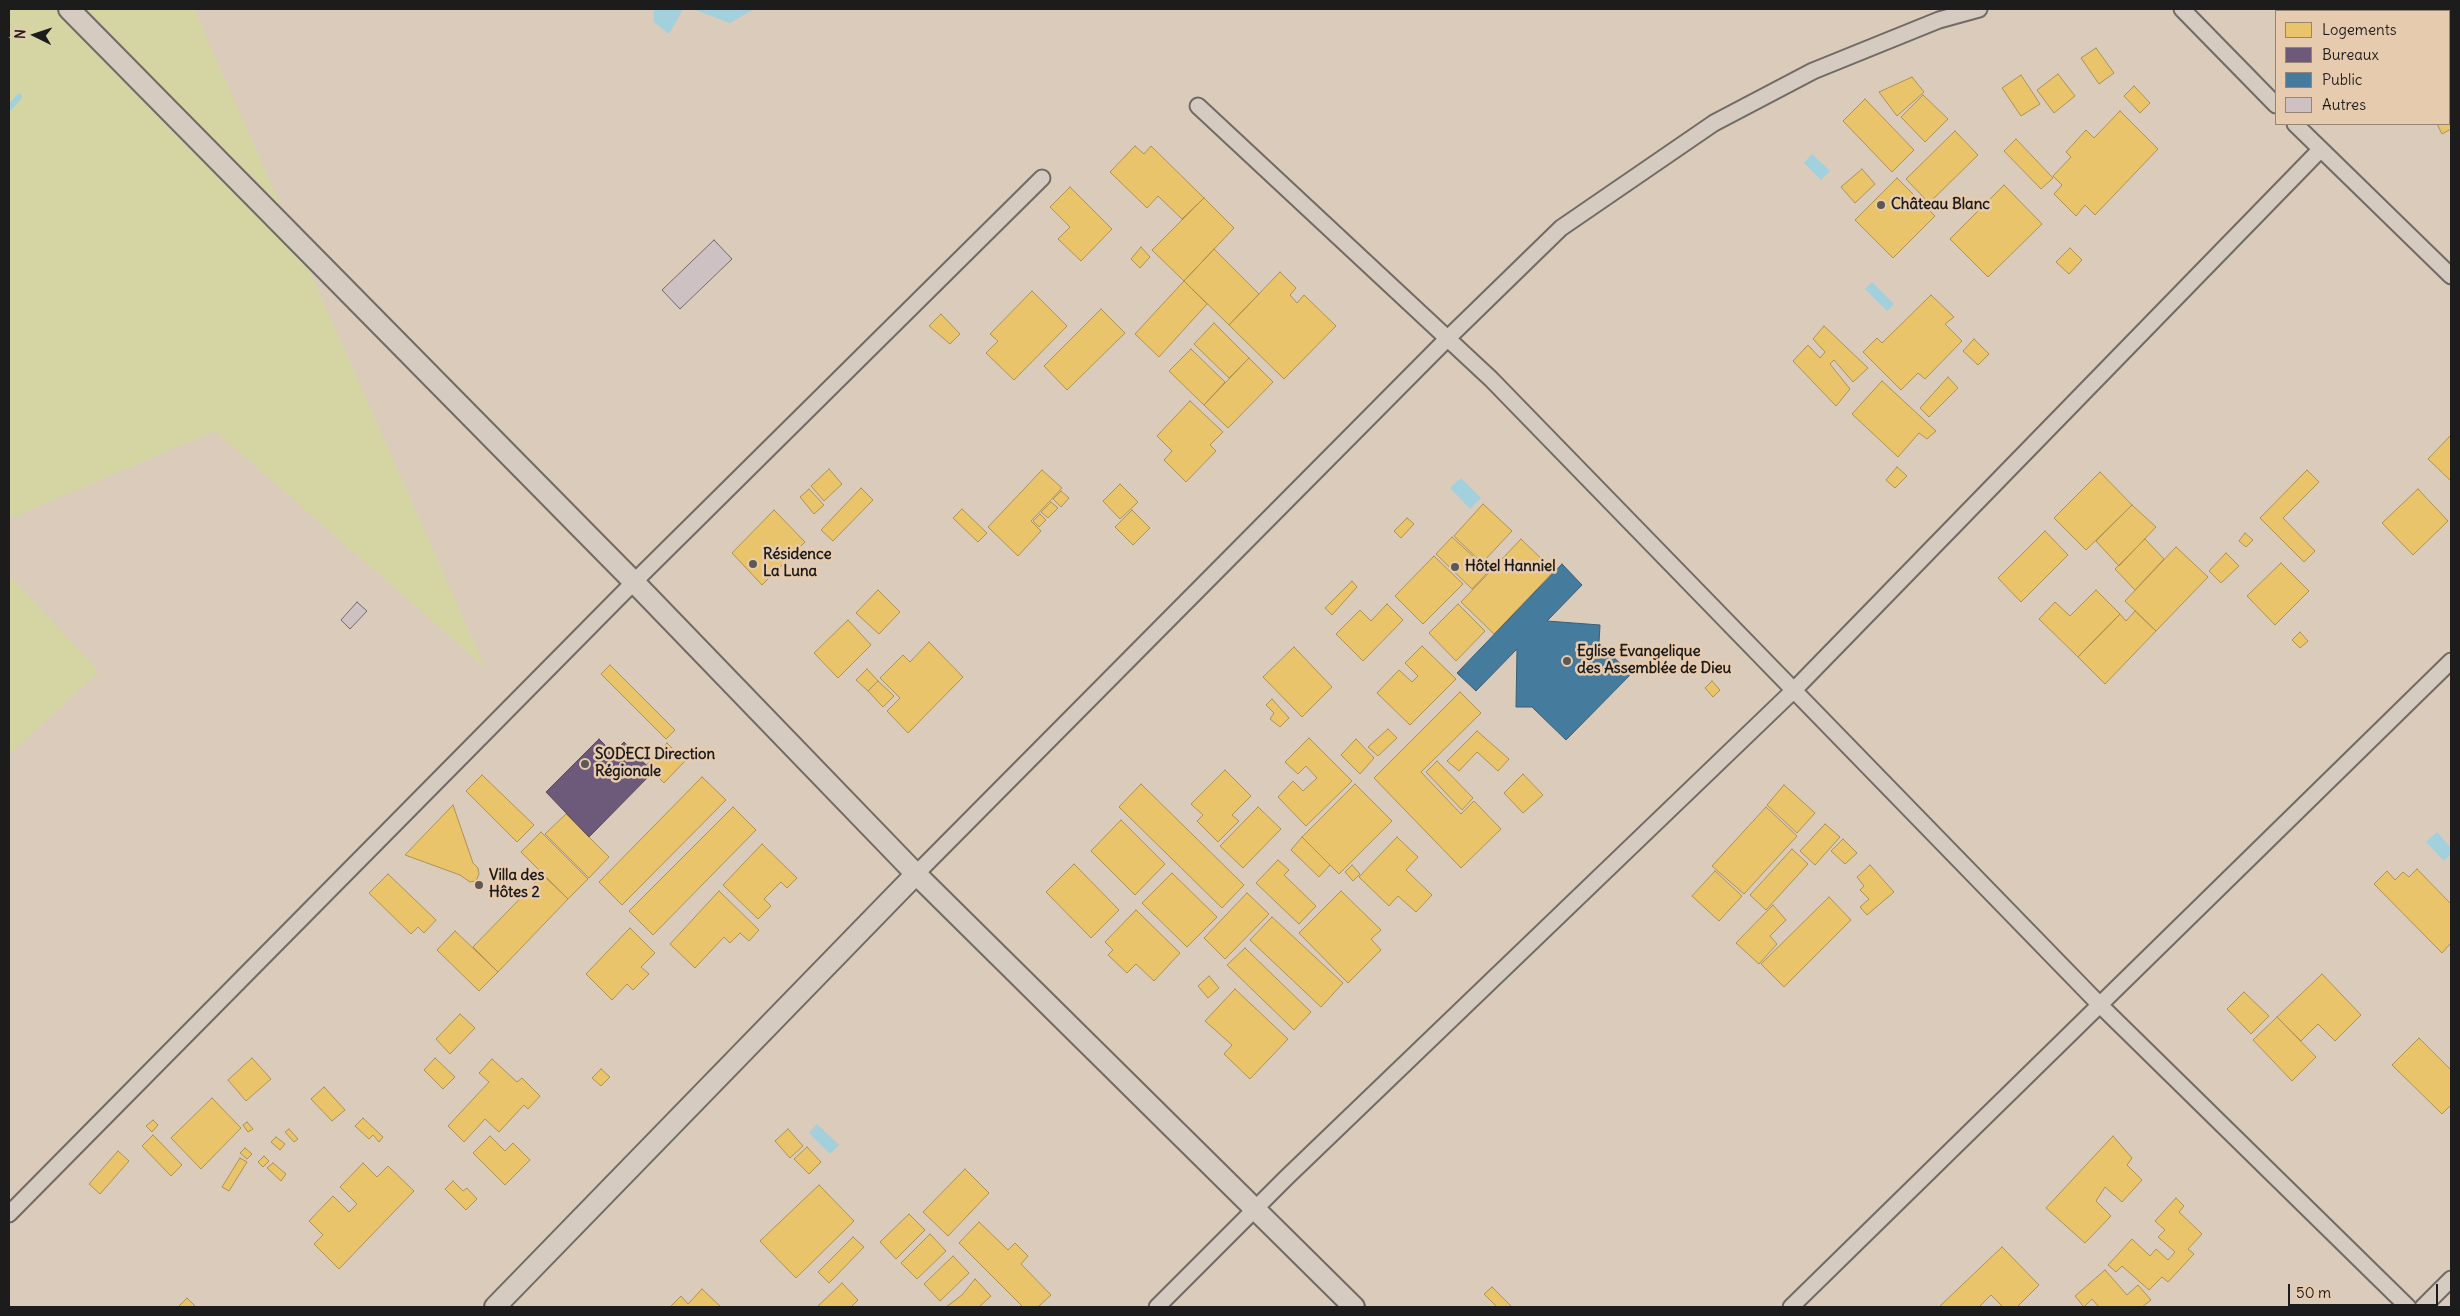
<!DOCTYPE html>
<html>
<head>
<meta charset="utf-8">
<style>
  body { margin:0 }
  #map { position:relative; width:2460px; height:1316px; overflow:hidden; background:#dacbbb; font-family:Delius,sans-serif }
  canvas { display:block }
  .frame { position:absolute; inset:0; border:10px solid #1c1c1c; pointer-events:none }
  .legend { position:absolute; left:2275px; top:10px; width:175px; height:115px; box-sizing:border-box; background:#e7cbae; border:1px solid #968574; margin:0; padding:6px 9px; list-style:none; font-size:15px; color:#1c1c1c }
  .legend li { display:flex; align-items:center; gap:10px; height:25px }
  .legend b { width:25px; border:1px solid #968574 }
  .north { position:absolute; left:10px; top:10px; width:50px; height:50px; -webkit-text-stroke:4px #e7cbae; paint-order:stroke; rotate:274deg; font-size:14px; font-weight:700; line-height:20px; text-align:center; color:#1c1c1c }
  .north::after { content:''; display:block; margin:auto; width:18px; height:22px; background:#1c1c1c; clip-path:polygon(50% 0,100% 100%,50% 72%,0 100%) }
  .scale { position:absolute; left:2288px; top:1284px; width:150px; height:22px; box-sizing:border-box; border:2px solid #1c1c1c; border-top:0; padding-left:6px; font-size:15px; line-height:18px; white-space:nowrap; color:#1c1c1c; -webkit-text-stroke:4px #e7cbae; paint-order:stroke }
</style>
</head>
<body>
<div id="map">
<canvas width="2460" height="1316"></canvas>
<div class="frame"></div>
<ul class="legend">
<li><b style="height:14px;background:#e9c46a"></b>Logements</li>
<li><b style="height:14px;background:#6d597a"></b>Bureaux</li>
<li><b style="height:14px;background:#457b9d"></b>Public</li>
<li><b style="height:14px;background:#cec1c3"></b>Autres</li>
</ul>
<div class="north">N</div>
<div class="scale">50 m</div>
</div>
<script>
const ctx = document.querySelector('canvas').getContext('2d');
ctx.lineJoin = 'round';
function fillPath(path, color) { ctx.fillStyle = color; ctx.fill(path, 'evenodd'); }
const toPath = rows => new Path2D(rows.map(r => 'M' + r).join(''));
function strokePath(path, color, width, dash) { ctx.strokeStyle = color; ctx.lineWidth = width; ctx.lineCap = dash ? 'butt' : 'round'; ctx.setLineDash(dash || []); ctx.stroke(path); }
function write(font, color, halo, rows, align = 'center') {
  ctx.font = font + ' Delius,sans-serif'; ctx.lineWidth = 5; ctx.setLineDash([]); ctx.textBaseline = 'middle'; ctx.strokeStyle = halo; ctx.fillStyle = color; for (const [text, x, y, turn = 0] of rows) {
    ctx.save(); ctx.translate(x, y); ctx.rotate((+turn || 0) * Math.PI / 180); ctx.textAlign = isNaN(turn) ? turn : align; if (halo) ctx.strokeText(text, 0, 0); ctx.fillText(text, 0, 0); ctx.restore();
  }
}
fillPath(toPath([
  [9,9,194,9,485,667,215,431,9,519],
  [9,575,99,672,9,755]
]), '#d4d5a3');
fillPath(toPath([
  [654,9,683,9,669,34,654,22],
  [693,9,754,9,730,23],
  [1812,154,1830,171,1821,180,1804,163],
  [1872,282,1894,304,1887,311,1865,289],
  [1461,478,1481,498,1470,509,1450,488],
  [2437,832,2451,848,2451,854,2444,861,2426,842],
  [817,1124,839,1145,830,1154,809,1133]
]), '#a2d1dd');
const homes = toPath([
  [2436,9,2446,9,2448,11,2430,11,2436,9],
  [2096,48,2114,73,2099,84,2081,58,2096,48],
  [2058,74,2075,96,2054,113,2037,90,2058,74],
  [2021,75,2040,104,2021,116,2002,88,2021,75],
  [2449,75,2451,79,2451,91,2449,92,2449,75],
  [1912,77,1924,92,1897,116,1879,92,1912,77],
  [2134,86,2150,103,2140,113,2124,96,2134,86],
  [1923,95,1948,119,1925,142,1901,117,1923,95],
  [1865,99,1914,150,1892,172,1843,121,1865,99],
  [2451,107,2451,129,2442,134,2437,124,2449,124,2449,109,2451,107],
  [2120,111,2158,149,2095,215,2085,205,2076,216,2054,194,2062,185,2053,176,2071,157,2066,152,2086,130,2094,138,2120,111],
  [1955,131,1978,155,1929,203,1906,179,1955,131],
  [2016,139,2053,178,2041,189,2004,151,2016,139],
  [1135,146,1144,154,1151,146,1204,198,1182,219,1158,196,1147,208,1110,172,1135,146],
  [1862,169,1875,184,1855,203,1841,187,1862,169],
  [1897,178,1935,216,1893,258,1855,220,1897,178],
  [2004,185,2042,224,1988,277,1950,239,2004,185],
  [1070,187,1112,229,1081,261,1058,239,1070,227,1050,207,1070,187],
  [1204,198,1234,228,1184,281,1152,250,1204,198],
  [1141,247,1150,257,1140,268,1131,259,1141,247],
  [2070,248,2082,260,2069,274,2056,262,2070,248],
  [1214,249,1259,294,1229,325,1184,281,1214,249],
  [1280,272,1296,288,1290,295,1297,303,1304,295,1336,326,1284,379,1229,325,1280,272],
  [1184,281,1207,304,1159,357,1135,334,1184,281],
  [1032,291,1067,326,1014,380,986,353,998,341,990,334,1032,291],
  [1931,295,1954,317,1945,324,1962,341,1925,379,1918,373,1901,390,1863,352,1877,338,1882,343,1931,295],
  [1101,309,1125,333,1067,390,1044,366,1101,309],
  [941,314,960,334,950,344,929,326,941,314],
  [1214,323,1249,358,1229,378,1194,344,1214,323],
  [1824,326,1868,368,1853,382,1834,360,1830,364,1850,389,1836,406,1793,361,1808,345,1820,358,1825,352,1813,339,1824,326],
  [1974,339,1989,354,1978,365,1963,351,1974,339],
  [1191,349,1225,382,1204,405,1169,371,1191,349],
  [1249,358,1273,382,1228,428,1204,405,1249,358],
  [1948,377,1958,388,1929,417,1920,408,1948,377],
  [1882,381,1936,431,1927,439,1919,433,1898,457,1852,414,1882,381],
  [1190,401,1223,432,1210,445,1216,451,1186,482,1164,460,1172,451,1157,436,1190,401],
  [2451,435,2451,481,2428,459,2451,435],
  [1897,467,1907,476,1895,488,1886,480,1897,467],
  [829,469,842,484,824,501,811,486,829,469],
  [1042,470,1062,488,1031,521,1041,531,1018,556,988,527,1042,470],
  [2307,470,2319,482,2283,518,2315,551,2304,562,2260,518,2307,470],
  [2100,472,2132,505,2086,550,2054,518,2100,472],
  [1120,484,1138,502,1120,519,1103,501,1120,484],
  [861,488,873,500,833,541,821,530,861,488],
  [809,489,824,505,814,514,800,497,809,489],
  [2418,489,2448,521,2413,555,2382,523,2418,489],
  [1061,491,1069,498,1061,507,1053,499,1061,491],
  [1051,502,1058,508,1048,518,1041,512,1051,502],
  [1483,504,1512,531,1482,563,1454,536,1483,504],
  [2132,505,2156,527,2119,566,2096,541,2132,505],
  [962,509,987,533,978,542,953,518,962,509],
  [774,510,805,542,762,585,732,553,774,510],
  [1132,510,1150,528,1133,545,1115,527,1132,510],
  [1040,514,1046,520,1039,527,1033,521,1040,514],
  [1407,518,1414,524,1401,538,1394,531,1407,518],
  [2045,531,2068,555,2021,602,1998,578,2045,531],
  [2245,533,2253,540,2246,547,2239,541,2245,533],
  [1452,537,1489,571,1472,589,1436,554,1452,537],
  [1521,539,1554,571,1494,634,1461,602,1521,539],
  [2145,539,2164,559,2135,590,2115,569,2145,539],
  [2176,547,2208,577,2156,631,2125,601,2176,547],
  [2226,553,2239,566,2221,583,2209,571,2226,553],
  [1434,556,1463,584,1423,624,1395,596,1434,556],
  [2281,563,2309,591,2275,625,2247,596,2281,563],
  [1352,581,1357,587,1332,615,1325,608,1352,581],
  [878,590,900,612,879,634,856,613,878,590],
  [2096,590,2120,614,2078,657,2039,619,2055,602,2070,616,2096,590],
  [1387,604,1403,620,1363,661,1336,634,1360,610,1371,621,1387,604],
  [1458,604,1485,631,1456,661,1429,633,1458,604],
  [2135,611,2156,631,2105,684,2078,657,2120,614,2126,621,2135,611],
  [848,620,871,645,838,678,814,653,848,620],
  [2300,632,2308,641,2300,648,2292,640,2300,632],
  [929,642,963,677,908,733,887,711,900,698,880,678,903,655,910,662,929,642],
  [1422,646,1456,679,1410,725,1377,693,1399,670,1412,682,1418,676,1405,663,1422,646],
  [1294,647,1332,687,1302,717,1263,677,1294,647],
  [610,665,675,730,666,739,601,674,610,665],
  [867,669,878,681,868,691,856,680,867,669],
  [878,681,894,696,883,707,868,691,878,681],
  [1712,681,1720,690,1713,697,1705,688,1712,681],
  [1460,692,1481,713,1421,772,1461,814,1474,801,1501,829,1461,868,1374,778,1460,692],
  [1272,699,1289,718,1280,727,1270,719,1274,713,1266,705,1272,699],
  [1388,729,1397,738,1378,756,1368,747,1388,729],
  [1477,731,1509,759,1498,771,1477,752,1459,771,1447,761,1477,731],
  [1309,738,1352,781,1306,826,1278,797,1293,781,1303,791,1317,778,1306,766,1298,774,1285,762,1309,738],
  [1356,739,1374,758,1360,774,1341,755,1356,739],
  [667,743,685,761,664,783,646,765,667,743],
  [1437,761,1473,798,1462,810,1426,772,1437,761],
  [1225,770,1251,796,1232,815,1239,821,1218,842,1197,821,1203,815,1191,804,1225,770],
  [1523,774,1543,795,1523,813,1504,793,1523,774],
  [482,775,534,825,517,842,466,791,482,775],
  [702,777,726,800,622,905,599,882,702,777],
  [1141,784,1244,885,1222,908,1119,807,1141,784],
  [1355,784,1392,821,1339,874,1302,837,1355,784],
  [1784,785,1815,813,1797,833,1767,805,1784,785],
  [453,805,473,863,478,868,479,874,476,881,470,882,460,875,405,855,453,805],
  [733,807,756,830,653,935,629,911,733,807],
  [1258,807,1281,829,1243,868,1220,846,1258,807],
  [1766,807,1797,836,1744,894,1712,866,1766,807],
  [566,814,609,857,589,878,545,834,566,814],
  [1121,820,1165,864,1135,895,1091,851,1121,820],
  [1825,824,1840,837,1815,865,1800,851,1825,824],
  [541,832,588,879,568,899,521,852,541,832],
  [1302,837,1330,865,1319,877,1291,850,1302,837],
  [1397,837,1418,857,1406,870,1432,895,1416,912,1398,896,1389,906,1359,877,1397,837],
  [1843,839,1857,853,1845,864,1831,851,1843,839],
  [762,844,797,878,787,888,781,882,764,899,771,906,758,919,723,885,762,844],
  [1792,849,1808,864,1766,910,1750,895,1792,849],
  [1278,860,1289,870,1284,875,1316,906,1299,924,1256,883,1278,860],
  [1074,864,1119,910,1091,938,1046,892,1074,864],
  [1352,865,1360,874,1353,881,1345,872,1352,865],
  [1870,865,1894,892,1867,915,1860,907,1869,899,1860,890,1864,886,1857,877,1870,865],
  [2417,869,2451,904,2451,943,2442,953,2374,884,2387,871,2395,880,2403,872,2409,877,2417,869],
  [1715,871,1742,896,1719,921,1692,896,1715,871],
  [1172,873,1217,917,1187,947,1142,903,1172,873],
  [388,874,436,920,424,933,418,927,411,934,369,893,388,874],
  [543,875,568,899,498,972,473,947,543,875],
  [719,891,759,930,749,941,740,933,730,943,724,937,695,968,670,944,719,891],
  [1341,891,1381,930,1371,939,1381,950,1348,983,1299,933,1341,891],
  [1247,893,1269,914,1225,959,1204,938,1247,893],
  [1829,897,1851,920,1784,987,1761,964,1829,897],
  [1773,905,1786,920,1770,936,1777,944,1759,964,1736,943,1773,905],
  [1136,910,1180,953,1154,981,1136,964,1127,973,1108,955,1113,950,1105,942,1136,910],
  [1272,917,1343,983,1321,1007,1250,940,1272,917],
  [630,928,655,953,641,967,649,974,633,990,627,984,612,1000,586,974,630,928],
  [455,931,498,972,479,991,437,950,455,931],
  [1245,948,1311,1012,1294,1030,1227,965,1245,948],
  [2322,974,2361,1015,2335,1041,2318,1024,2301,1041,2277,1017,2322,974],
  [1209,976,1219,988,1208,998,1198,986,1209,976],
  [1235,989,1288,1039,1250,1079,1224,1054,1232,1045,1205,1021,1235,989],
  [2244,992,2269,1016,2251,1034,2227,1009,2244,992],
  [460,1014,475,1028,450,1054,436,1039,460,1014],
  [2277,1017,2316,1057,2292,1081,2253,1040,2277,1017],
  [2419,1038,2451,1070,2451,1105,2442,1114,2392,1065,2419,1038],
  [252,1058,271,1079,246,1101,228,1080,252,1058],
  [435,1058,455,1077,443,1089,424,1070,435,1058],
  [492,1059,517,1082,522,1078,540,1096,528,1109,524,1105,499,1132,485,1119,464,1142,448,1126,489,1082,479,1073,492,1059],
  [601,1069,610,1077,601,1086,592,1078,601,1069],
  [324,1087,345,1110,332,1121,311,1099,324,1087],
  [212,1098,241,1128,201,1169,171,1138,212,1098],
  [363,1118,383,1137,379,1142,373,1135,369,1139,355,1126,363,1118],
  [153,1120,158,1125,152,1132,146,1126,153,1120],
  [247,1122,253,1129,248,1132,243,1125,247,1122],
  [289,1129,298,1139,294,1142,285,1132,289,1129],
  [788,1129,803,1146,790,1158,775,1141,788,1129],
  [153,1135,182,1165,171,1176,142,1146,153,1135],
  [490,1136,505,1151,513,1143,530,1160,505,1185,473,1153,490,1136],
  [2113,1136,2132,1158,2127,1165,2142,1180,2122,1202,2105,1187,2096,1201,2111,1216,2085,1243,2046,1208,2113,1136],
  [276,1137,285,1144,280,1150,271,1142,276,1137],
  [807,1147,821,1162,809,1174,794,1159,807,1147],
  [245,1148,252,1154,247,1159,240,1153,245,1148],
  [118,1151,129,1161,100,1194,89,1184,118,1151],
  [264,1156,269,1161,263,1167,258,1162,264,1156],
  [240,1158,247,1162,229,1191,222,1187,240,1158],
  [273,1163,286,1174,281,1181,267,1168,273,1163],
  [363,1163,377,1177,388,1166,414,1191,339,1269,314,1244,323,1235,309,1221,333,1196,349,1212,357,1204,340,1187,363,1163],
  [965,1169,989,1193,948,1236,923,1212,965,1169],
  [453,1181,463,1191,467,1188,477,1199,466,1210,445,1189,453,1181],
  [819,1185,854,1221,796,1278,760,1241,819,1185],
  [2176,1198,2184,1206,2179,1212,2202,1234,2188,1249,2194,1254,2168,1282,2162,1277,2149,1290,2122,1266,2116,1272,2108,1265,2132,1239,2150,1256,2156,1249,2168,1260,2175,1252,2158,1237,2165,1230,2155,1221,2176,1198],
  [909,1214,925,1230,896,1259,880,1242,909,1214],
  [979,1222,1008,1250,1015,1243,1028,1256,1021,1264,1051,1295,1038,1307,1023,1307,959,1243,979,1222],
  [930,1234,946,1251,917,1279,901,1263,930,1234],
  [853,1237,864,1247,829,1283,818,1272,853,1237],
  [2002,1247,2039,1285,2017,1307,2003,1307,1991,1295,1979,1307,1939,1307,2002,1247],
  [953,1256,969,1273,940,1301,924,1284,953,1256],
  [2105,1270,2127,1295,2138,1285,2151,1300,2142,1307,2099,1307,2092,1299,2084,1307,2075,1296,2105,1270],
  [975,1279,991,1296,979,1307,946,1307,962,1295,975,1279],
  [842,1283,858,1300,851,1307,817,1307,842,1283],
  [1492,1287,1512,1307,1497,1307,1484,1294,1492,1287],
  [702,1289,721,1307,670,1307,681,1296,688,1304,702,1289],
  [187,1298,196,1307,178,1307,187,1298]
]);
fillPath(homes, '#e9c46a');
strokePath(homes, '#ac9253', 1);
const offices = toPath([
  [599,739,613,753,624,742,653,772,589,837,546,792,599,739]
]);
fillPath(offices, '#6d597a');
strokePath(offices, '#55475e', 1);
const public = toPath([
  [1562,564,1582,585,1547,621,1600,625,1599,643,1631,674,1566,740,1532,707,1516,707,1517,649,1476,691,1457,673,1562,564]
]);
fillPath(public, '#457b9d');
strokePath(public, '#395e76', 1);
strokePath(toPath([
  [9,108,19,97]
]), '#a2d1dd', 6);
const building = toPath([
  [714,240,732,259,680,309,662,290,714,240],
  [357,602,367,611,350,629,341,620,357,602]
]);
fillPath(building, '#cec1c3');
strokePath(building, '#726b64', 1);
const minor = toPath([
  [2182,9,2276,105],
  [1198,106,1491,379,2100,1005,2408,1307],
  [2295,124,2451,276],
  [916,874,1447,339,1561,228,1714,123,1813,71,1939,20,1979,9],
  [9,1214,634,582,1042,178],
  [1157,1307,1286,1178,1793,691,2320,150],
  [1791,1307,2451,661],
  [2423,1307,2451,1279]
]);
const tertiary = toPath([
  [69,9,634,582,916,874,1354,1307],
  [495,1307,916,874]
]);
strokePath(minor, '#726b64', 19);
strokePath(tertiary, '#726b64', 24);
strokePath(minor, '#d5cbc0', 15);
strokePath(tertiary, '#d5cbc0', 20);
for (const [x, y, r, color] of [
  [1881,205,5,"#5e5954"],
  [753,564,5,"#5e5954"],
  [1455,567,5,"#5e5954"],
  [1567,661,5,"#5e5954"],
  [585,764,5,"#5e5954"],
  [479,885,5,"#5e5954"]
]) { const dot = new Path2D(); dot.arc(x, y, r, 0, 2 * Math.PI); ctx.fillStyle = color; ctx.fill(dot); strokePath(dot, '#e7cbae', 2); }
write('bold 15px', '#1c1c1c', '#e7cbae', [
  ["Château Blanc",1891,205],
  ["Résidence",763,555],
  ["La Luna",763,572],
  ["Hôtel Hanniel",1465,567],
  ["Eglise Evangelique",1577,652],
  ["des Assemblée de Dieu",1577,669],
  ["SODECI Direction",595,755],
  ["Régionale",595,772],
  ["Villa des",489,876],
  ["Hôtes 2",489,893]
], 'left');
</script>
</body>
</html>
